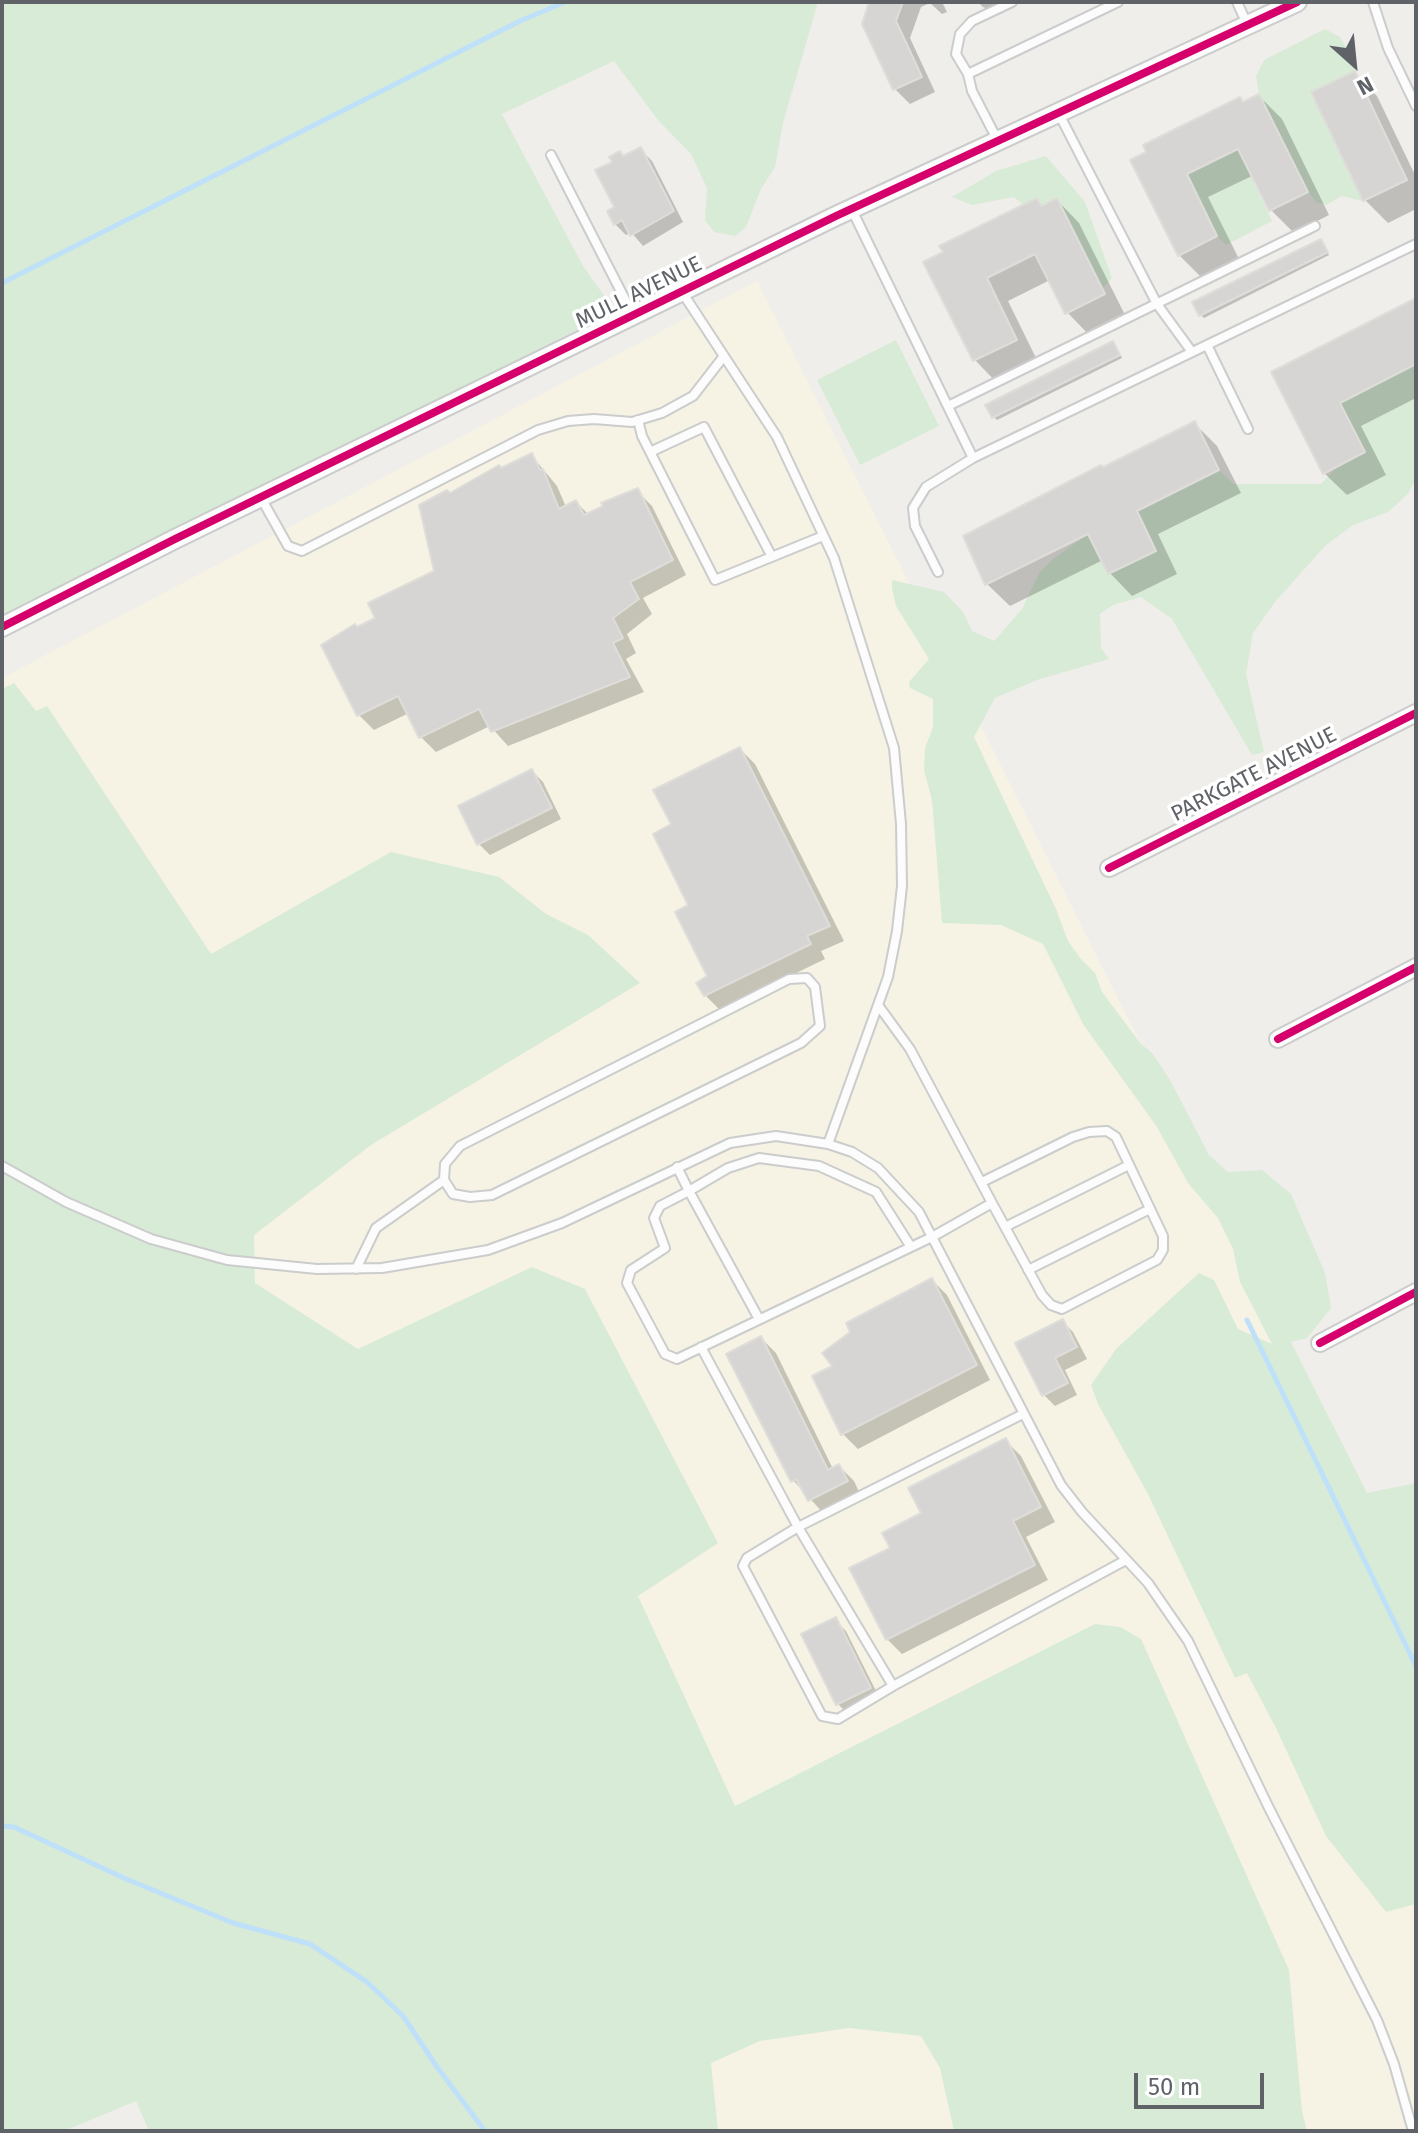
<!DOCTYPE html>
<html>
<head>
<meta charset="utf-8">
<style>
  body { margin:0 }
  #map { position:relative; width:1418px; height:2133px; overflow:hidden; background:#efeeea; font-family:"Fira Sans",sans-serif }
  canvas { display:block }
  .frame { position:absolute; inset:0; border:4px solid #5f6368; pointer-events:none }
  .north { position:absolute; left:1314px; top:24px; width:80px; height:80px; -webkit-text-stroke:6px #fff; paint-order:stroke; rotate:153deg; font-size:22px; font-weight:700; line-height:32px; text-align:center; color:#5f6368 }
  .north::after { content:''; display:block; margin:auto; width:28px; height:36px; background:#5f6368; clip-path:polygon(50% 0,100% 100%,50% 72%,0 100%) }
  .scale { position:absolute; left:1134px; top:2073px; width:130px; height:36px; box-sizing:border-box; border:4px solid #5f6368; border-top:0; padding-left:10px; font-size:24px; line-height:28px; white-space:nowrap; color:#5f6368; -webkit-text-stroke:6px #fff; paint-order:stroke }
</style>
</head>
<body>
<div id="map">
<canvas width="1418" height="2133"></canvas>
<div class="frame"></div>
<div class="north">N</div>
<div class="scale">50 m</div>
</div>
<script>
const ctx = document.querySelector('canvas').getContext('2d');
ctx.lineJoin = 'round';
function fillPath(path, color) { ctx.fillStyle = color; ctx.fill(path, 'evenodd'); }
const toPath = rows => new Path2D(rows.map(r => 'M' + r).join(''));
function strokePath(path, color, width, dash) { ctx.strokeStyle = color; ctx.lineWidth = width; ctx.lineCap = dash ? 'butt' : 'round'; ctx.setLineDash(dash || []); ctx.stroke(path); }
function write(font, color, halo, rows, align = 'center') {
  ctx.font = font + ' "Fira Sans",sans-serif'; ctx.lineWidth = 7; ctx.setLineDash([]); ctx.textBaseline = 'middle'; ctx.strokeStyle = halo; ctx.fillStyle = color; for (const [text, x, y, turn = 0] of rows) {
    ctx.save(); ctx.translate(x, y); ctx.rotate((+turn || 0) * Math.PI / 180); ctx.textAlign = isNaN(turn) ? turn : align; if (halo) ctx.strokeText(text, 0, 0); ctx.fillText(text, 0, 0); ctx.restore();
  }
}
fillPath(toPath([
  [757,281,1416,1591,1416,2131,668,2131,2,763,2,678]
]), '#f7f3e4');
fillPath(toPath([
  [2,2,818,2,783,123,775,167,761,189,746,227,735,236,714,232,705,220,707,188,691,154,658,120,614,61,502,114,583,266,615,311,2,617],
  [1325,29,1340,37,1354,61,1355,71,1311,93,1363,201,1342,196,1326,205,1316,202,1307,190,1259,94,1256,76,1264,60],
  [1238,149,1272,221,1226,245,1217,236,1187,174],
  [1046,156,1085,202,1112,278,1103,288,1057,198,1041,206,1036,198,1023,205,1014,197,972,205,952,197,996,171],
  [896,340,939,426,860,465,817,380],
  [1416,364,1416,479,1407,495,1388,512,1353,525,1326,545,1275,602,1253,633,1246,674,1264,752,1252,755,1172,619,1141,597,1113,605,1100,614,1101,648,1109,659,1037,680,995,698,974,737,1056,909,1068,941,1080,958,1095,973,1102,992,1141,1044,1152,1053,1170,1080,1209,1155,1228,1172,1262,1170,1291,1194,1325,1273,1331,1308,1307,1338,1291,1342,1367,1493,1416,1483,1416,1904,1386,1912,1326,1836,1276,1728,1247,1673,1235,1678,1148,1494,1098,1404,1091,1385,1116,1349,1199,1273,1214,1280,1238,1329,1272,1344,1240,1282,1233,1249,1218,1218,1188,1183,1157,1127,1083,1024,1043,944,1001,925,942,923,932,800,924,770,925,748,933,727,933,699,910,688,909,682,929,659,896,606,892,589,892,580,944,592,963,612,972,631,994,641,1022,609,1039,573,1053,559,1088,534,1108,574,1156,551,1137,511,1219,470,1234,484,1321,484,1337,467,1365,452,1340,403],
  [14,683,36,711,47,706,211,954,391,852,499,877,546,914,588,935,640,983,371,1145,254,1235,255,1283,358,1349,532,1267,585,1289,718,1543,638,1596,735,1806,1095,1624,1120,1627,1141,1639,1289,1970,1302,2111,1307,2131,954,2131,940,2068,921,2036,849,2028,760,2041,711,2063,718,2131,149,2131,136,2101,64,2131,2,2131,2,689]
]), '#d8ebd6');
fillPath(toPath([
  [871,2,942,2,947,12,942,14,930,3,921,7,910,38,935,92,910,104,895,89],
  [978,2,1006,2,1002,14,983,7],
  [1354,74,1377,96,1416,177,1416,209,1388,223,1365,200],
  [1259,96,1282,119,1329,215,1294,233,1271,210,1254,175,1208,197,1239,259,1202,278,1179,255,1133,161],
  [641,150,652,161,683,222,643,246,631,232,626,235,615,224,624,158],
  [1036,200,1043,207,1057,200,1079,223,1126,317,1089,335,1067,312,1050,280,1008,301,1038,362,997,383,975,360,926,263],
  [1321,241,1329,255,1204,318,1201,315],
  [1416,301,1416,398,1361,426,1386,475,1347,495,1324,473,1274,373],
  [1116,346,1122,358,997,420,994,417,988,406],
  [1195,424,1217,446,1241,493,1158,534,1177,574,1132,596,1110,573,1103,560,1010,606,987,584,1103,469],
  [532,456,557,486,566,507,576,502,589,515,637,491,652,506,686,575,643,598,652,614,627,634,636,653,626,659,644,692,508,746,490,726,436,752,421,737,409,713,374,730,359,715,324,646,378,619,436,572,450,495],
  [740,749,755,764,844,941,821,951,825,959,720,1010,705,995,709,977,690,906,674,825],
  [532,771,543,782,561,819,490,855,479,844],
  [932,1280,947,1295,990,1380,858,1449,843,1434,835,1367],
  [1062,1321,1073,1332,1087,1359,1065,1370,1077,1395,1055,1406,1044,1395],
  [761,1338,776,1353,833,1469,839,1466,854,1481,861,1496,825,1515,793,1480],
  [1006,1441,1021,1456,1055,1522,1026,1537,1048,1580,902,1654,887,1639,893,1548,924,1514],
  [835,1620,846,1631,880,1699,849,1715,838,1704]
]), '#0003');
strokePath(toPath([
  [2,283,520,21,565,2],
  [1247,1320,1416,1666],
  [2,1826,14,1827,124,1878,233,1923,310,1944,367,1982,403,2016,437,2067,485,2131]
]), '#bfe0f9', 5);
const building = toPath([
  [869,2,903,2,896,21,922,77,893,90,862,24,869,2],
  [1355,71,1407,180,1363,201,1311,92,1355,71],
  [1259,94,1308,192,1269,211,1238,149,1187,174,1217,236,1178,256,1130,160,1146,152,1143,145,1240,97,1243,102,1259,94],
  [641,147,674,211,630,236,622,220,614,225,607,211,614,207,595,170,612,162,609,157,620,151,623,156,641,147],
  [1037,198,1041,206,1057,198,1105,294,1065,314,1035,254,987,278,1017,340,973,361,923,262,943,252,939,246,1037,198],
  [1321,239,1328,252,1199,316,1192,302,1321,239],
  [1416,298,1416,364,1340,403,1365,452,1323,474,1271,372,1416,298],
  [1113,341,1120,355,992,418,985,405,1113,341],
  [1195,421,1219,470,1137,511,1156,551,1108,574,1088,534,985,585,963,536,1101,465,1103,467,1195,421],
  [532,453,540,470,543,469,559,509,576,500,584,515,603,506,601,503,638,488,673,560,630,582,639,599,613,618,623,638,613,643,630,677,491,732,479,709,419,738,398,696,357,716,321,645,355,624,357,627,375,618,368,603,434,571,419,505,447,490,450,493,499,465,501,468,532,453],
  [740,747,830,926,807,936,811,944,704,996,696,983,707,976,675,912,688,905,653,834,671,824,653,790,740,747],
  [532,769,552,808,477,845,458,806,532,769],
  [932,1278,977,1365,841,1435,812,1376,832,1366,822,1353,850,1332,846,1323,932,1278],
  [1063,1319,1077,1347,1055,1358,1068,1383,1042,1396,1015,1343,1063,1319],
  [761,1336,828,1470,839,1464,848,1481,808,1501,796,1479,791,1482,726,1354,761,1336],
  [1006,1438,1041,1507,1013,1521,1035,1565,886,1640,849,1568,890,1548,882,1533,921,1513,908,1488,1006,1438],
  [836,1617,871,1688,836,1705,801,1634,836,1617]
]);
fillPath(building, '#d6d5d3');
strokePath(building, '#deddd9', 2);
const service = toPath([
  [1237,2,1247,24],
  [1373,2,1388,48,1416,106],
  [968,74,956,54,960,34,972,21,1012,2],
  [1059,114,1157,304,1192,352],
  [998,141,972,91,968,74,1118,2],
  [551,155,633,315],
  [852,210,973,458],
  [682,292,777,437,834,558,894,748,901,824,902,886,897,931,888,977,828,1144],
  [1207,345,1248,429],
  [948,406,1315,226],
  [638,420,642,436,715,580,823,536],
  [650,452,704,427,772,557],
  [261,498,288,546,302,551,538,430,568,421,594,419,632,422,662,413,693,396,724,356],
  [938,572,915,526,913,508,926,487,973,458,1416,244],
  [878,1005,910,1049,992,1203,1042,1295,1051,1305,1062,1309,1157,1260,1163,1250,1163,1236,1116,1137,1107,1131,1089,1132,1073,1137,982,1182],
  [2,1166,66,1202,151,1239,227,1260,317,1269,382,1268,488,1250,562,1223,730,1143,776,1136,828,1144,852,1152,878,1168,919,1212,1061,1485,1082,1512,1148,1583,1188,1641,1269,1808,1377,2020,1394,2064,1413,2131],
  [677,1167,689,1191,660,1206,654,1218,665,1248,631,1270,627,1283,665,1354,677,1359,932,1237,992,1203],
  [1005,1227,1129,1165],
  [356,1269,376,1228,444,1180,445,1164,460,1146,789,979,807,978,815,987,820,1026,801,1043,492,1195,470,1197,453,1194,444,1180],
  [1028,1270,1150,1209],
  [759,1319,689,1191,728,1168,759,1158,819,1166,876,1192,911,1247],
  [701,1347,798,1527,893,1686,1126,1560],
  [893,1686,838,1719,822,1716,743,1566,747,1558,798,1527,1023,1414]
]);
const minor = toPath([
  [1109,868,1416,713],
  [1278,1039,1416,967],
  [1320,1343,1416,1292]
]);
const tertiary = toPath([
  [2,627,175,539,836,216,1297,2]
]);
strokePath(service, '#cbcccc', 12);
strokePath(minor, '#cbcccc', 20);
strokePath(tertiary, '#cbcccc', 22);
strokePath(service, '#fdfcfc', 8);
strokePath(minor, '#fdfcfc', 16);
strokePath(tertiary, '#fdfcfc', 18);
strokePath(toPath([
  [2,627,175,539,836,216,1297,2],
  [1109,868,1416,713],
  [1278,1039,1416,967],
  [1320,1343,1416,1292]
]), '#d6006c', 8);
write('22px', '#5f6368', '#fff', [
  ["MULL AVENUE",639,293,-26],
  ["PARKGATE AVENUE",1254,775,-27]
]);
</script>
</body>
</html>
